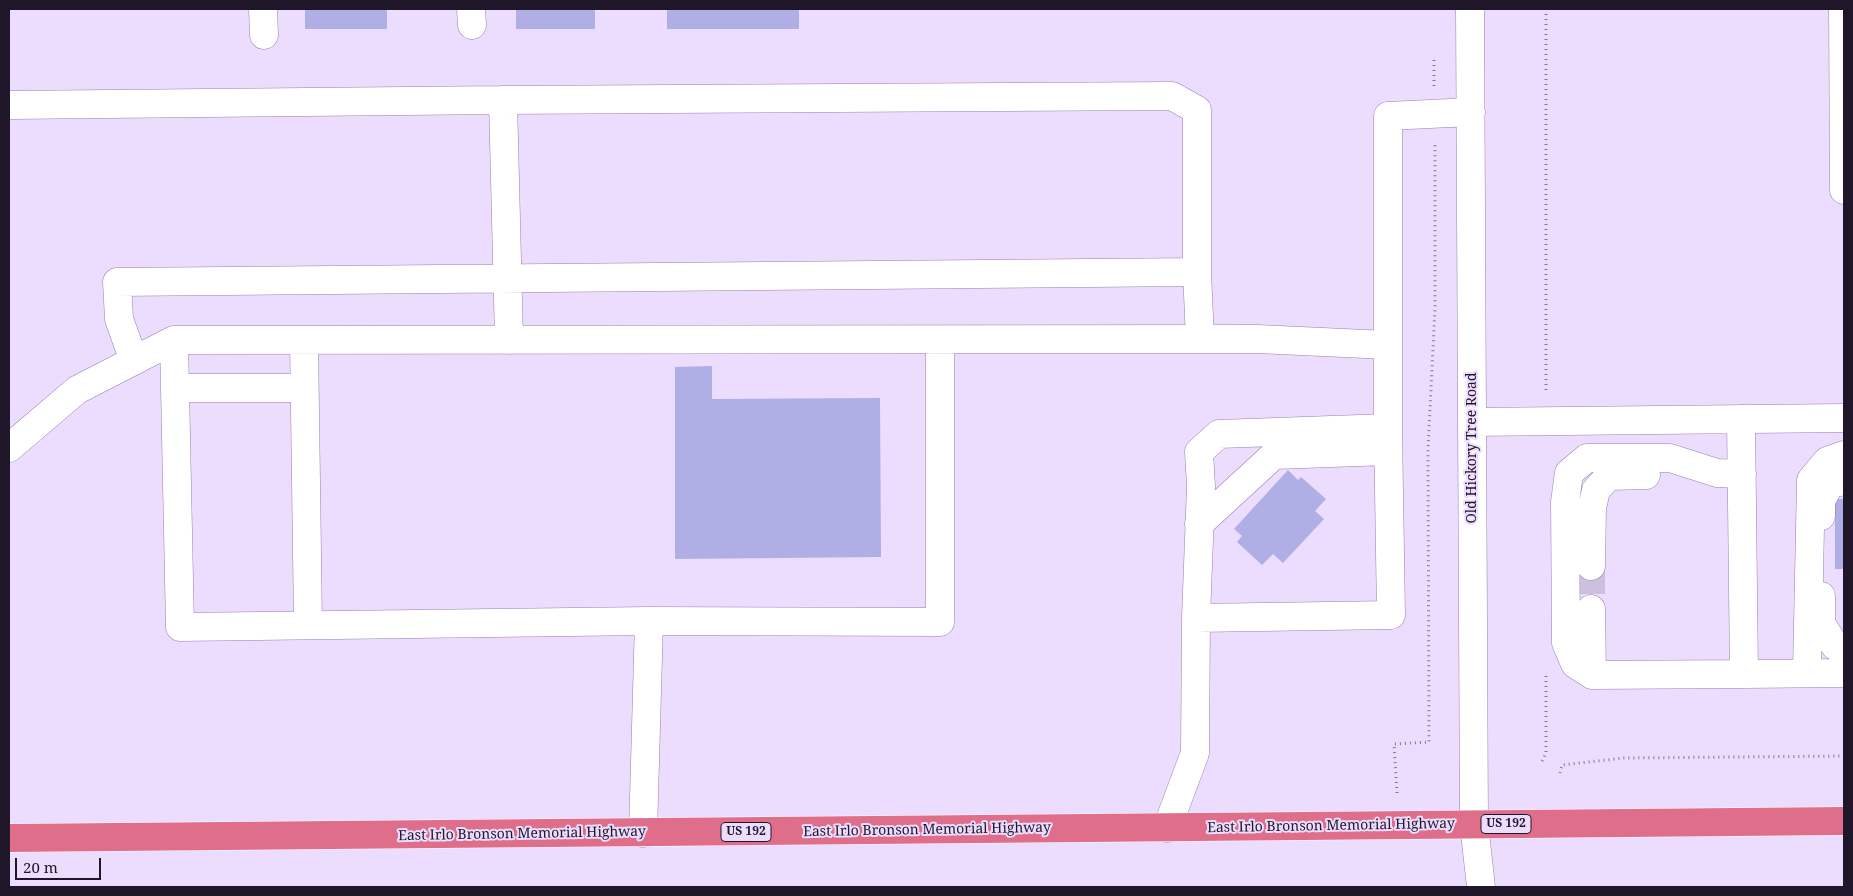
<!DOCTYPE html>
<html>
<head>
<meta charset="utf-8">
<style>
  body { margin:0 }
  #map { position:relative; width:1853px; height:896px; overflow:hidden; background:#ecddfe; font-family:"Noto Serif",serif }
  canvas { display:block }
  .frame { position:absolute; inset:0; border:10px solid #20162a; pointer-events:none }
  .scale { position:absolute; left:15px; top:858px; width:86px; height:22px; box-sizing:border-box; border:2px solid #20162a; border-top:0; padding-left:6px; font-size:15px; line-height:18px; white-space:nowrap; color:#20162a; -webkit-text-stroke:4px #ecddfe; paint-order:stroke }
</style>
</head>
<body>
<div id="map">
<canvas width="1853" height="896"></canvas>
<div class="frame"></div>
<div class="scale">20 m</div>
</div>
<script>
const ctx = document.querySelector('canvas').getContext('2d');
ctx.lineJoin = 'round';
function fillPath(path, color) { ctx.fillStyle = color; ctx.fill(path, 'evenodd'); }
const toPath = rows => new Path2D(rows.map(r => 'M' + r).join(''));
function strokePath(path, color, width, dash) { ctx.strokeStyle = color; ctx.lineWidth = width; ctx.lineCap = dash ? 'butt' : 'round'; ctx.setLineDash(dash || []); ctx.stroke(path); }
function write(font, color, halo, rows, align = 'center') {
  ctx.font = font + ' "Noto Serif",serif'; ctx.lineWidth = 4; ctx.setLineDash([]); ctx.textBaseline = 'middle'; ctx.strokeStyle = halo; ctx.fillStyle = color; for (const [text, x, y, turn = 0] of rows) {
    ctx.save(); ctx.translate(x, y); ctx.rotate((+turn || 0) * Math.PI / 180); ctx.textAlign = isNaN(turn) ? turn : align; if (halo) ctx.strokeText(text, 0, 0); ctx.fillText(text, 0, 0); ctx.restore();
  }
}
fillPath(toPath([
  [305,9,387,9,387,29,305,29],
  [516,9,595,9,595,29,516,29],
  [667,9,799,9,799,29,667,29],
  [712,366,712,399,880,398,881,557,675,559,675,367],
  [1288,470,1298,480,1301,477,1326,499,1315,511,1324,519,1283,563,1273,554,1262,565,1237,542,1242,536,1234,529],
  [1835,499,1844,499,1844,569,1835,569]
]), '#afaee5');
strokePath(toPath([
  [1591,566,1591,609]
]), '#cdbfde', 28, [28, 14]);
const minor = toPath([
  [263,9,264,35],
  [471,9,472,25],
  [1470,9,1474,824,1481,887],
  [1843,9,1844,190],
  [503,100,509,340],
  [9,105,503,100,1172,96,1197,110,1197,272,117,282,119,319,134,361],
  [1197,272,1200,339],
  [174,340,180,627,649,621],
  [304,340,308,624],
  [175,388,304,388],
  [1741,419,1744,674,1844,673],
  [1472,422,1844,418],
  [9,448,77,390,174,340,1257,339,1388,345],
  [1742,474,1717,473,1670,458,1587,458,1569,473,1565,502,1566,643,1575,664,1592,675,1744,674],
  [1821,516,1821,501,1830,484,1844,481],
  [1199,524,1274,455,1388,451],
  [1591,566,1592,508,1596,490,1609,476,1646,475],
  [1821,596,1821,623,1835,646,1844,651],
  [1591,609,1592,675],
  [1196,618,1391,615,1388,428],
  [1807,672,1811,480,1827,461,1844,455],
  [1167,828,1195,753,1196,618,1201,486,1199,452,1219,434,1388,428,1388,116,1471,112],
  [643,833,649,621,940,622,940,340]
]);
const highway = toPath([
  [9,838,1844,821]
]);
strokePath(minor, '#977fb2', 29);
strokePath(highway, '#fff', 29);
strokePath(toPath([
  [1546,9,1546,394],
  [1434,60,1434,86],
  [1542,761,1546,753,1546,672],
  [1560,773,1562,765,1624,758,1844,756],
  [1397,793,1394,744,1429,742,1428,449,1435,308,1435,142]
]), '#827690', 3, [1, 4]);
strokePath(minor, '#fff', 28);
strokePath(highway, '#de6e8a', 28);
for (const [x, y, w] of [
  [1506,824,50],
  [746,832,50]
]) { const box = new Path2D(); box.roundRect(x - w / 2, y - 9.5, w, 19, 4); ctx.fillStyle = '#ecddfe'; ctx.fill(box); strokePath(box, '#20162a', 1); }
write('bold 12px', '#20162a', null, [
  ["US 192",1506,824],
  ["US 192",746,832]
]);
write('14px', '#20162a', '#ecddfe', [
  ["Old Hickory Tree Road",1472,448,-90],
  ["East Irlo Bronson Memorial Highway",1331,826,-1],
  ["East Irlo Bronson Memorial Highway",927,830,-1],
  ["East Irlo Bronson Memorial Highway",522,834,-1]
]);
</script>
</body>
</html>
